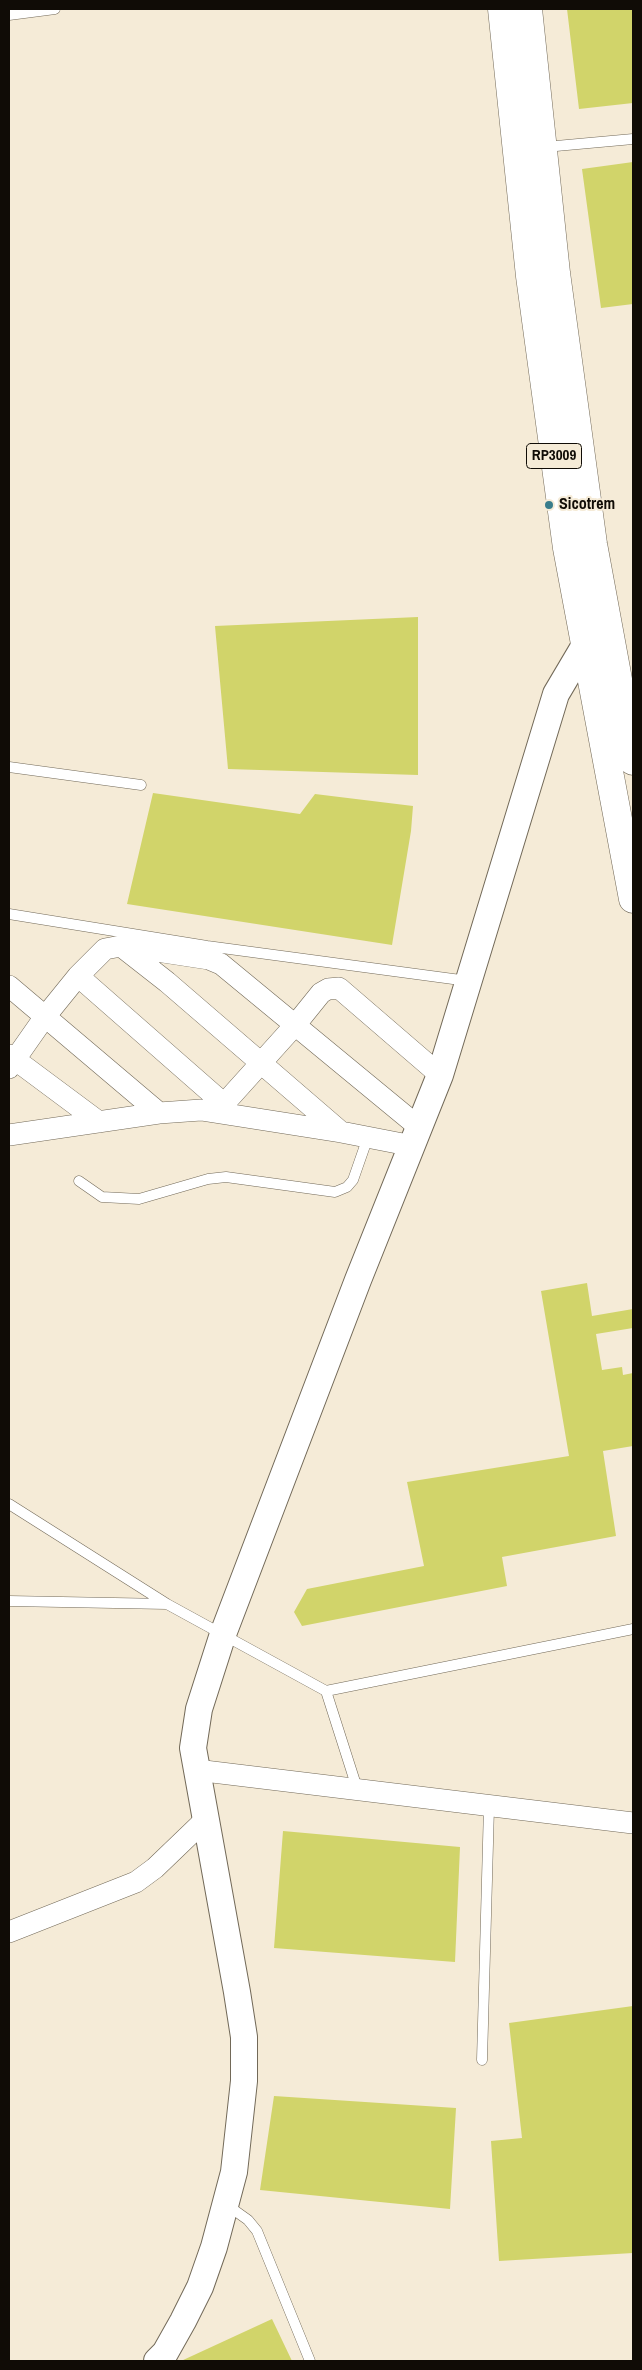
<!DOCTYPE html>
<html>
<head>
<meta charset="utf-8">
<style>
  body { margin:0 }
  #map { position:relative; width:642px; height:2370px; overflow:hidden; background:#f5ebd7; font-family:"Archivo Narrow",sans-serif }
  canvas { display:block }
  .frame { position:absolute; inset:0; border:10px solid #100c06; pointer-events:none }
</style>
</head>
<body>
<div id="map">
<canvas width="642" height="2370"></canvas>
<div class="frame"></div>
</div>
<script>
const ctx = document.querySelector('canvas').getContext('2d');
ctx.lineJoin = 'round';
function fillPath(path, color) { ctx.fillStyle = color; ctx.fill(path, 'evenodd'); }
const toPath = rows => new Path2D(rows.map(r => 'M' + r).join(''));
function strokePath(path, color, width, dash) { ctx.strokeStyle = color; ctx.lineWidth = width; ctx.lineCap = dash ? 'butt' : 'round'; ctx.setLineDash(dash || []); ctx.stroke(path); }
function write(font, color, halo, rows, align = 'center') {
  ctx.font = font + ' "Archivo Narrow",sans-serif'; ctx.lineWidth = 4; ctx.setLineDash([]); ctx.textBaseline = 'middle'; ctx.strokeStyle = halo; ctx.fillStyle = color; for (const [text, x, y, turn = 0] of rows) {
    ctx.save(); ctx.translate(x, y); ctx.rotate((+turn || 0) * Math.PI / 180); ctx.textAlign = isNaN(turn) ? turn : align; if (halo) ctx.strokeText(text, 0, 0); ctx.fillText(text, 0, 0); ctx.restore();
  }
}
fillPath(toPath([
  [567,9,633,9,633,103,579,109],
  [633,162,633,304,601,308,582,169],
  [418,617,418,775,228,769,215,626],
  [153,793,300,814,315,794,413,806,411,831,392,945,127,904],
  [587,1283,592,1316,633,1309,633,1328,596,1334,602,1370,622,1367,623,1375,633,1373,633,1446,603,1451,616,1536,502,1557,507,1586,302,1626,294,1612,307,1589,424,1566,407,1482,569,1456,541,1291],
  [283,1831,460,1847,455,1962,274,1948],
  [633,2006,633,2253,499,2261,491,2141,522,2138,509,2023],
  [274,2096,456,2108,450,2209,260,2190],
  [272,2319,292,2361,181,2361]
]), '#d1d46a');
const service = toPath([
  [9,15,55,9],
  [545,147,633,139],
  [9,767,141,785],
  [9,914,207,946,468,981],
  [79,1181,102,1197,139,1199,208,1179,226,1177,335,1192,347,1187,353,1180,368,1137],
  [9,1504,167,1604,326,1691,633,1629],
  [9,1601,167,1604],
  [326,1691,357,1788],
  [482,2060,489,1807],
  [227,2205,248,2220,257,2231,310,2361]
]);
const minor = toPath([
  [124,946,209,959,221,964,420,1128],
  [78,976,224,1104],
  [9,986,159,1113],
  [9,1055,99,1122],
  [9,1068,44,1018,78,976,105,949,121,946,167,982,341,1132],
  [214,1111,224,1104,296,1024,321,993,328,989,339,988,440,1075],
  [9,1135,159,1113,201,1110,341,1132,413,1146],
  [196,1770,633,1823],
  [9,1932,136,1882,155,1868,206,1819]
]);
const tertiary = toPath([
  [157,2361,165,2353,183,2321,200,2287,214,2247,234,2172,244,2081,244,2037,237,1992,193,1748,199,1709,223,1634,358,1280,440,1075,556,694,585,645,595,636]
]);
const primary = toPath([
  [502,9,530,276,567,548,633,899],
  [528,9,556,273,593,544,633,761]
]);
strokePath(service, '#726958', 11);
strokePath(minor, '#726958', 22);
strokePath(tertiary, '#726958', 28);
strokePath(primary, '#726958', 29);
strokePath(service, '#fff', 10);
strokePath(minor, '#fff', 21);
strokePath(tertiary, '#fff', 26);
strokePath(primary, '#fff', 28);
for (const [x, y, r, color] of [
  [549,505,5,"#397d8c"]
]) { const dot = new Path2D(); dot.arc(x, y, r, 0, 2 * Math.PI); ctx.fillStyle = color; ctx.fill(dot); strokePath(dot, '#f5ebd7', 2); }
for (const [x, y, w] of [
  [554,456,55]
]) { const box = new Path2D(); box.roundRect(x - w / 2, y - 12.5, w, 25, 4); ctx.fillStyle = '#f5ebd7'; ctx.fill(box); strokePath(box, '#100c06', 1); }
write('bold 15px', '#100c06', null, [
  ["RP3009",554,456]
]);
write('bold 16px', '#100c06', '#f5ebd7', [
  ["Sicotrem",559,505]
], 'left');
</script>
</body>
</html>
